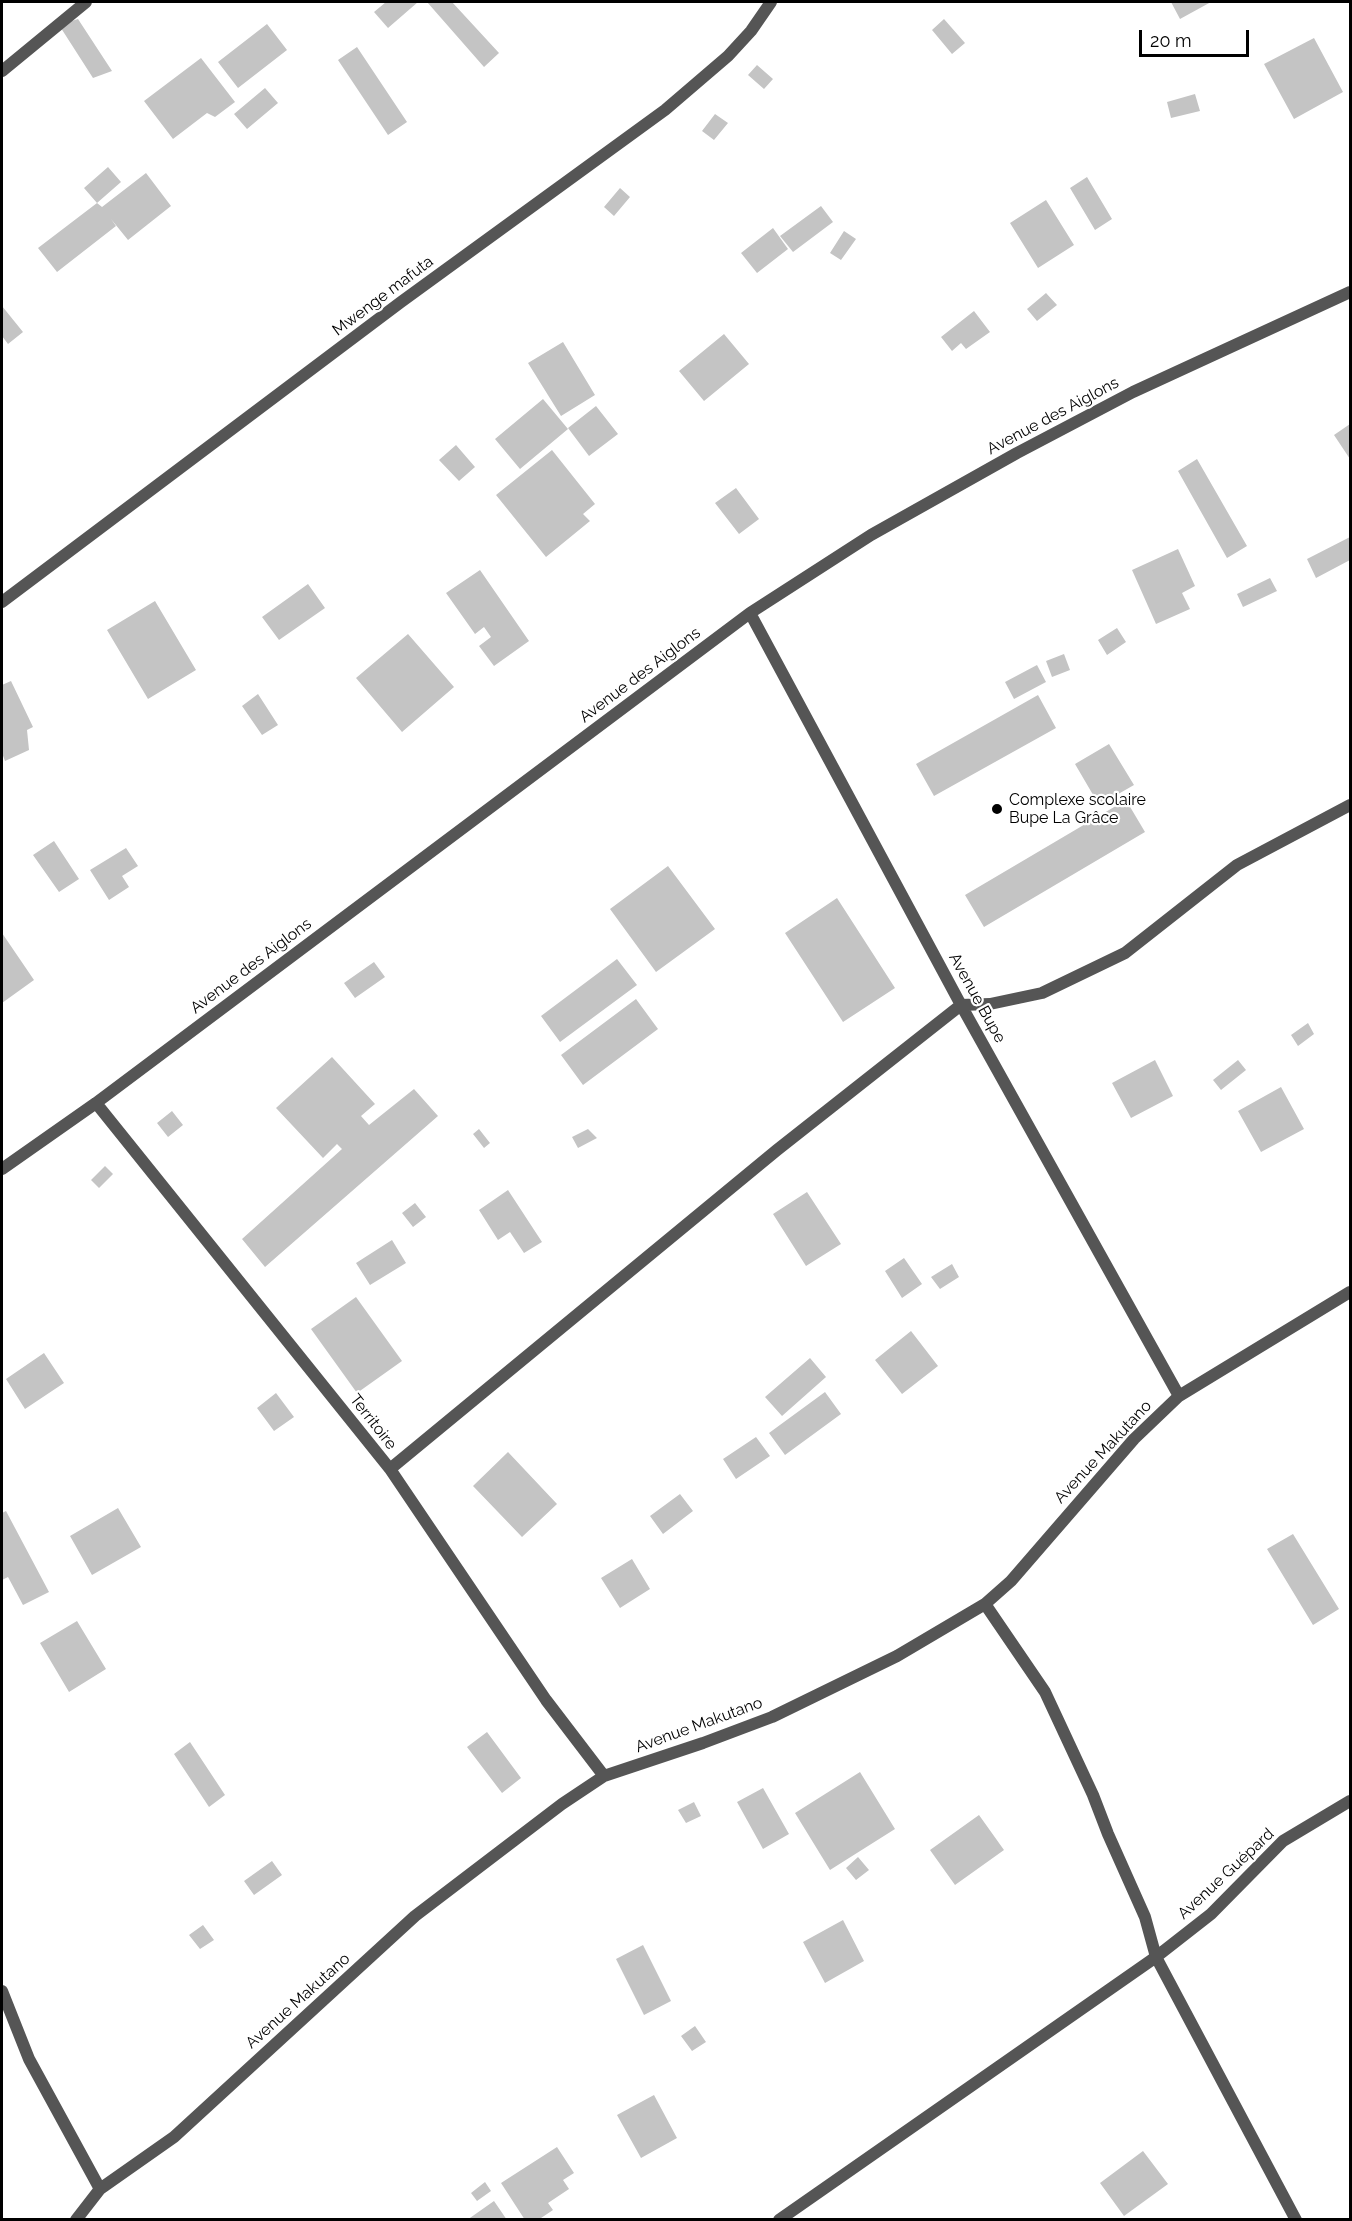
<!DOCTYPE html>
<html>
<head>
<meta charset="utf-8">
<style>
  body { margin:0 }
  #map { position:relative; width:1352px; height:2221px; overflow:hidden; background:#fff; font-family:Raleway,sans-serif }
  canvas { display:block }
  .frame { position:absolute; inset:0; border:3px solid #000; pointer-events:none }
  .scale { position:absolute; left:1139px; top:30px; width:110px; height:27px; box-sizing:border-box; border:3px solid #000; border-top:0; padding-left:8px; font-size:18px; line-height:21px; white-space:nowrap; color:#000; -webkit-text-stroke:4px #fff; paint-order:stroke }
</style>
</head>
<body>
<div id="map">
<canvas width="1352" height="2221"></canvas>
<div class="frame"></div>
<div class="scale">20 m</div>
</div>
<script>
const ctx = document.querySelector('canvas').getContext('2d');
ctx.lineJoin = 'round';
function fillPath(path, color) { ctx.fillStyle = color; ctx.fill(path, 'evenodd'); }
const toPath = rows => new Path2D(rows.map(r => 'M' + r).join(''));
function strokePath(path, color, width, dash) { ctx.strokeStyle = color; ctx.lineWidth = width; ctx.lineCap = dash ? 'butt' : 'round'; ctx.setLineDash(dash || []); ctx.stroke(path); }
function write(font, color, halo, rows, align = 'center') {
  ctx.font = font + ' Raleway,sans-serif'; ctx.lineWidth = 4.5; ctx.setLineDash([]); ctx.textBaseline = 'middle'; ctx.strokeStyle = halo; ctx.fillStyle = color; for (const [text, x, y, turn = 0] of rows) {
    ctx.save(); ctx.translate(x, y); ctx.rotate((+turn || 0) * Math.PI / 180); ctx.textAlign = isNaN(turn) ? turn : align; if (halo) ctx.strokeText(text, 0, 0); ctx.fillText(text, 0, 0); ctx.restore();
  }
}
fillPath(toPath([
  [386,2,418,2,388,28,374,12],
  [427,2,452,2,499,53,484,67],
  [1171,2,1211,2,1180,19],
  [78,19,112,71,93,78,59,25],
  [944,19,965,43,952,54,932,30],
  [267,24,287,50,238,88,218,62],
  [1314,38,1343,92,1294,119,1264,64],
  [357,47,407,122,388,135,338,60],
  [201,58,235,102,215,117,207,113,173,139,144,101],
  [757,65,773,79,764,89,748,75],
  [265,88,278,103,247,129,234,114],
  [1195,94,1200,111,1171,118,1167,102],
  [715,114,728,123,714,140,702,131],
  [108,167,121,182,97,203,84,188],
  [146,173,171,206,128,240,111,219,116,226,57,272,38,248,97,203,102,207],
  [1087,177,1112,219,1095,230,1070,188],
  [620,188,630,197,614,216,604,207],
  [1046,200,1074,245,1038,268,1010,223],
  [821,206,833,222,793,252,780,236],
  [773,228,788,249,757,273,741,253],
  [844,231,856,239,841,260,830,253],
  [1046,293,1057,305,1037,321,1027,309],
  [2,306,23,332,8,344,2,336],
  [974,311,990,332,966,349,961,343,952,351,941,337],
  [724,334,749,364,704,401,679,371],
  [563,342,595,395,561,416,528,363],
  [543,399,568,429,520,469,495,439],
  [596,406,618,434,589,456,568,428],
  [1350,424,1350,459,1334,435],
  [456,445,475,467,459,481,439,460],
  [552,450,595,504,583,514,590,521,546,557,496,495],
  [1197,459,1247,546,1227,558,1178,471],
  [736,488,759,519,739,534,715,503],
  [1350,537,1350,560,1316,578,1307,559],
  [1178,549,1195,586,1182,593,1190,609,1156,624,1132,570],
  [480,570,529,641,494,666,479,646,491,637,484,627,475,634,446,593],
  [1270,578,1277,591,1243,607,1237,594],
  [308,584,325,608,279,640,262,617],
  [155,601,196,670,148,699,107,630],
  [1117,628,1126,642,1107,655,1098,640],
  [408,634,454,687,402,732,356,678],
  [1064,654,1070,670,1052,677,1046,661],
  [1037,665,1046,682,1014,699,1005,682],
  [11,681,33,727,27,730,29,750,5,761,2,753,2,685],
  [258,694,278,725,262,735,242,706],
  [1038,695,1056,728,934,796,916,764],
  [1109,744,1134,785,1099,805,1075,764],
  [1126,800,1145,832,984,927,965,895],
  [54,841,79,879,59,892,33,855],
  [126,848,138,866,122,876,129,887,109,900,90,870],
  [668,866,715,929,656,972,610,909],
  [837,898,895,988,843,1022,785,933],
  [2,933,34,980,2,1003],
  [617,959,637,985,560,1042,541,1016],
  [374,962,385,977,355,998,344,983],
  [636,999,658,1029,583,1085,561,1055],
  [1308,1023,1314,1034,1298,1046,1291,1035],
  [332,1057,375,1104,361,1116,369,1125,414,1089,438,1116,265,1267,242,1239,342,1149,337,1144,323,1158,276,1108],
  [1155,1060,1173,1096,1131,1118,1112,1083],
  [1238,1060,1246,1070,1221,1090,1213,1080],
  [1281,1087,1304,1129,1261,1152,1238,1111],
  [172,1111,183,1125,168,1137,157,1123],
  [479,1129,490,1143,484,1148,473,1134],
  [588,1129,597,1138,578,1148,572,1137],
  [105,1166,113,1174,99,1188,91,1180],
  [508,1190,542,1242,524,1253,510,1232,498,1240,479,1210],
  [807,1192,841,1244,806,1266,773,1214],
  [415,1203,426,1217,413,1227,402,1213],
  [392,1240,406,1263,370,1285,356,1263],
  [904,1258,922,1284,902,1298,885,1271],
  [952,1264,959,1277,940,1289,931,1277],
  [356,1297,402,1361,357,1393,311,1329],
  [911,1331,938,1366,902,1394,875,1360],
  [44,1353,64,1383,25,1409,6,1379],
  [810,1358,826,1377,782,1416,765,1397],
  [825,1392,841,1414,785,1455,769,1433],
  [276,1393,294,1417,274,1431,257,1408],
  [756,1437,770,1456,736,1479,723,1459],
  [508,1452,557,1504,522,1537,473,1486],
  [680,1494,693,1511,663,1534,650,1516],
  [118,1508,141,1547,92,1575,70,1536],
  [6,1511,49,1592,23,1605,8,1577,2,1580,2,1513],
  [1293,1534,1339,1609,1313,1625,1267,1549],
  [632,1559,650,1589,620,1608,601,1578],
  [77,1621,106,1669,69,1692,40,1643],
  [487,1732,521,1778,502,1793,467,1747],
  [190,1742,225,1795,209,1807,174,1754],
  [860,1772,895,1829,830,1870,795,1813],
  [763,1788,789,1834,763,1849,737,1802],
  [694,1802,701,1816,686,1823,678,1810],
  [979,1815,1004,1850,955,1885,930,1850],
  [858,1857,869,1870,856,1880,846,1868],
  [272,1861,282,1875,254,1895,244,1881],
  [843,1920,864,1961,825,1983,803,1942],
  [203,1925,214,1940,200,1949,189,1935],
  [643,1945,671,2001,644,2015,616,1959],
  [695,2026,706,2042,692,2051,681,2036],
  [654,2095,677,2138,641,2158,617,2115],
  [557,2147,574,2173,563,2180,569,2189,548,2203,553,2210,538,2220,525,2220,501,2183],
  [1143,2151,1168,2184,1124,2216,1100,2183],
  [485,2182,491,2191,477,2201,471,2193],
  [494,2201,507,2220,467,2220]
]), '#c4c4c4');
strokePath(toPath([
  [2,71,86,2],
  [2,602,401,302,665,110,728,56,751,31,771,2],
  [750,613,961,1005,1179,1396],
  [96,1103,390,1469,546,1700,604,1776],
  [2,1169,96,1103,750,613,871,535,1017,453,1133,392,1350,292],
  [390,1469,777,1150,961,1005,990,1004,1042,993,1125,953,1237,865,1350,805],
  [985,1604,1045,1692,1093,1795,1108,1834,1145,1917,1156,1957,1296,2220],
  [2,1991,29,2059,100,2189],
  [76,2220,100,2189,174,2137,415,1916,562,1804,604,1776,703,1743,772,1717,897,1656,985,1604,1011,1581,1134,1439,1179,1396,1350,1292],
  [779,2220,1156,1957,1211,1914,1283,1841,1350,1801]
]), '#555', 12);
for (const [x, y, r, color] of [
  [997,809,6,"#000"]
]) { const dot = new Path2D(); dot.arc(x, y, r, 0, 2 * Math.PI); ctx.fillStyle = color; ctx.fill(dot); strokePath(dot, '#fff', 2); }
write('16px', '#000', '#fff', [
  ["Mwenge mafuta",383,296,-37],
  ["Avenue des Aiglons",1053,416,-28],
  ["Avenue des Aiglons",640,675,-37],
  ["Avenue des Aiglons",251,966,-37],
  ["Avenue Bupe",977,998,61],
  ["Territoire",373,1422,52],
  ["Avenue Makutano",1103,1452,-47],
  ["Avenue Makutano",699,1725,-20],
  ["Avenue Guépard",1226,1874,-43],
  ["Avenue Makutano",298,2001,-42]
]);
write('16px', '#000', '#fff', [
  ["Complexe scolaire",1009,800],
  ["Bupe La Grâce",1009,818]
], 'left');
</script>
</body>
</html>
